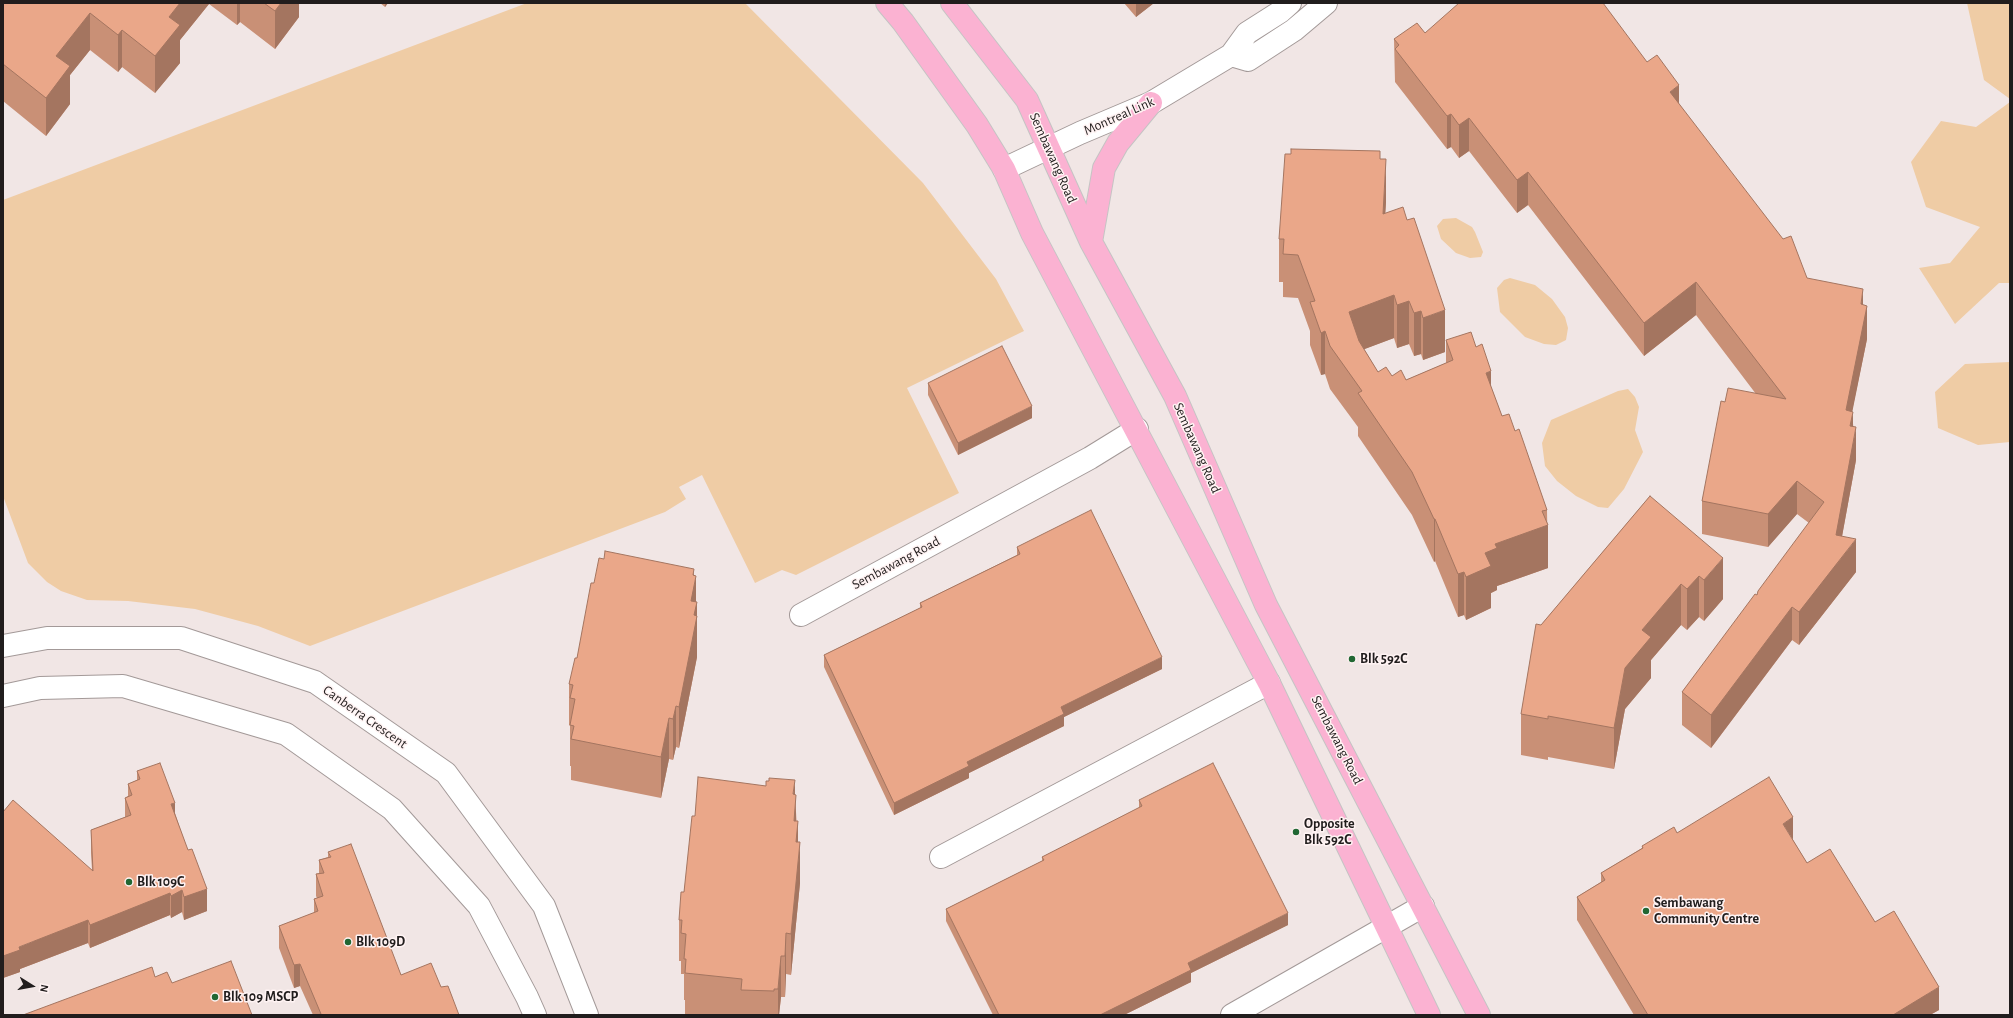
<!DOCTYPE html>
<html>
<head>
<meta charset="utf-8">
<style>
  body { margin:0 }
  #map { position:relative; width:2013px; height:1018px; overflow:hidden; background:#f1e6e5; font-family:"Alegreya Sans",sans-serif }
  canvas { display:block }
  .frame { position:absolute; inset:0; border:4px solid #211d1d; pointer-events:none }
  .north { position:absolute; left:12px; top:966px; width:40px; height:40px; -webkit-text-stroke:3px #fff3f3; paint-order:stroke; rotate:101deg; font-size:11px; font-weight:700; line-height:16px; text-align:center; color:#211d1d }
  .north::after { content:''; display:block; margin:auto; width:14px; height:18px; background:#211d1d; clip-path:polygon(50% 0,100% 100%,50% 72%,0 100%) }
</style>
</head>
<body>
<div id="map">
<canvas width="2013" height="1018"></canvas>
<div class="frame"></div>
<div class="north">N</div>
</div>
<script>
const ctx = document.querySelector('canvas').getContext('2d');
ctx.lineJoin = 'round';
function fillPath(path, color) { ctx.fillStyle = color; ctx.fill(path, 'evenodd'); }
const toPath = rows => new Path2D(rows.map(r => 'M' + r).join(''));
function strokePath(path, color, width, dash) { ctx.strokeStyle = color; ctx.lineWidth = width; ctx.lineCap = dash ? 'butt' : 'round'; ctx.setLineDash(dash || []); ctx.stroke(path); }
function write(font, color, halo, rows, align = 'center') {
  ctx.font = font + ' "Alegreya Sans",sans-serif'; ctx.lineWidth = 3; ctx.setLineDash([]); ctx.textBaseline = 'middle'; ctx.strokeStyle = halo; ctx.fillStyle = color; for (const [text, x, y, turn = 0] of rows) {
    ctx.save(); ctx.translate(x, y); ctx.rotate((+turn || 0) * Math.PI / 180); ctx.textAlign = isNaN(turn) ? turn : align; if (halo) ctx.strokeText(text, 0, 0); ctx.fillText(text, 0, 0); ctx.restore();
  }
}
fillPath(toPath([
  [527,3,745,3,923,183,996,279,1024,331,907,388,959,493,796,575,782,570,755,583,702,475,679,487,686,499,665,512,310,646,258,626,195,609,128,601,87,600,61,591,47,582,28,563,3,496,3,200],
  [1967,3,2010,3,2010,99,1984,80],
  [2010,102,2010,283,1999,283,1955,324,1919,268,1950,263,1980,227,1926,207,1911,162,1941,121,1976,127],
  [1456,218,1472,227,1475,232,1483,252,1481,257,1470,258,1456,253,1441,239,1437,226,1443,219],
  [1510,278,1535,285,1552,299,1565,317,1568,328,1566,340,1556,345,1544,344,1525,337,1500,312,1497,288,1504,280],
  [2010,362,2010,442,1978,445,1938,428,1935,392,1965,364],
  [1628,389,1635,397,1639,407,1635,430,1643,452,1624,489,1608,508,1598,507,1576,496,1557,481,1545,466,1542,443,1551,420,1618,391]
]), '#efcca5');
const minor = toPath([
  [1231,55,1248,60,1294,30,1326,3],
  [1004,169,1080,133,1151,103,1231,55,1247,33,1280,12,1290,3],
  [801,615,1090,458,1137,429],
  [3,646,47,638,181,638,315,682,446,773,544,906,587,1015],
  [3,696,40,688,123,686,286,734,392,809,479,906,527,997,535,1015],
  [941,857,1269,683],
  [1232,1015,1423,906]
]);
const primary = toPath([
  [887,3,903,22,977,125,1004,169,1032,233,1269,683,1429,1015],
  [952,3,1027,100,1091,242,1175,396,1266,605,1479,1015],
  [1091,242,1104,168,1118,143,1151,103]
]);
strokePath(minor, '#a39998', 24);
strokePath(primary, '#c5c4c4', 24);
strokePath(minor, '#fff', 22);
strokePath(primary, '#fbb2d2', 22);
fillPath(toPath([
  [3,3,299,3,299,17,275,49,240,22,237,25,209,4,180,40,180,63,155,93,122,67,118,72,90,50,70,75,70,104,46,136,3,101],
  [380,3,388,3,385,7],
  [1124,3,1154,3,1136,17],
  [1394,39,1647,62,1679,104,1807,278,1863,305,1867,339,1852,411,1856,460,1842,536,1856,572,1799,645,1792,640,1711,748,1682,725,1682,692,1757,595,1809,523,1797,514,1768,547,1702,534,1702,501,1725,402,1756,394,1696,315,1644,356,1528,205,1517,213,1469,151,1459,158,1451,147,1447,149,1395,82],
  [1291,154,1380,159,1386,202,1385,213,1445,352,1423,360,1421,354,1414,356,1409,344,1397,348,1394,338,1364,349,1378,372,1406,380,1446,363,1446,340,1476,347,1502,416,1515,431,1547,510,1548,568,1497,586,1497,590,1491,593,1491,608,1466,620,1464,615,1458,617,1435,561,1434,562,1412,515,1358,436,1358,427,1330,389,1325,374,1321,375,1310,345,1310,331,1298,298,1283,297,1283,282,1279,282,1279,239],
  [928,383,1032,418,958,455,928,395],
  [1650,496,1723,599,1704,621,1699,617,1687,630,1681,625,1651,660,1651,678,1625,709,1614,769,1548,757,1548,760,1521,755,1521,714,1541,625],
  [1017,547,1162,669,1064,717,1064,726,969,773,969,778,894,815,824,667,824,655,920,608,920,603,1017,555],
  [694,576,697,616,697,657,679,748,676,747,673,760,669,759,661,798,571,780,571,766,570,766,570,726,569,725,569,684,577,658,594,583],
  [137,771,175,813,207,911,184,920,182,912,171,918,170,915,90,948,88,943,20,969,20,972,3,978,92,870,91,853,91,830,125,817,125,798,128,796,128,784,137,780],
  [795,794,800,883,791,975,786,974,785,997,781,997,779,1015,695,1015,685,1014,685,1000,684,1000,684,974,681,974,681,961,679,961,679,920,684,892,695,816],
  [1139,800,1288,925,1191,973,1191,982,1124,1015,993,1015,946,921,946,909,1042,861,1042,857,1139,808],
  [1677,833,1793,840,1807,863,1875,922,1939,1010,1930,1015,1634,1015,1577,920,1577,897,1601,882,1601,873,1642,848,1642,846],
  [328,852,401,975,441,987,459,1015,313,1015,300,986,294,988,279,948,279,926,314,913,314,899,317,898,316,896,316,874,319,873,319,860,328,857]
]), '#c99076');
fillPath(toPath([
  [180,3,209,3,209,4,180,40,180,63,155,93,155,56,169,17],
  [237,3,240,3,240,22,237,25],
  [281,3,299,3,299,17,275,49,275,11],
  [385,3,388,3,385,7],
  [1136,3,1154,3,1136,17],
  [90,13,90,50,70,75,70,104,46,136,46,98,56,56],
  [122,30,122,67,118,72,118,35],
  [1679,85,1679,118,1670,92],
  [1451,114,1451,147,1447,149,1447,116],
  [1469,118,1469,151,1459,158,1459,125],
  [1386,159,1386,202,1383,256,1383,214],
  [1528,172,1528,205,1517,213,1517,180],
  [1696,282,1696,315,1644,356,1644,323],
  [1863,289,1863,322,1867,306,1867,339,1846,443,1846,410],
  [1394,295,1394,338,1349,355,1349,312],
  [1409,301,1409,344,1397,348,1397,305],
  [1445,310,1445,352,1423,360,1423,318],
  [1421,311,1421,354,1414,356,1414,313],
  [1325,331,1325,374,1321,375,1321,333],
  [1491,371,1491,414,1486,373],
  [1032,406,1032,418,958,455,958,443],
  [1853,412,1853,444,1856,427,1856,460,1837,564,1856,539,1856,572,1799,645,1799,612,1836,535,1850,426],
  [1797,481,1797,514,1768,547,1768,514],
  [1434,519,1435,519,1435,561,1434,562],
  [1548,525,1548,568,1497,586,1497,590,1491,593,1491,608,1466,620,1466,577,1485,553,1495,544],
  [1723,558,1723,599,1704,621,1704,580],
  [694,569,694,585,696,576,696,605,697,602,697,617,697,616,697,657,679,748,679,707,693,575],
  [1464,572,1464,615,1458,617,1458,574],
  [1699,576,1699,617,1687,630,1687,589],
  [1681,584,1681,625,1651,660,1651,678,1625,709,1614,769,1614,728,1625,668,1642,630],
  [1792,607,1792,640,1711,748,1711,715],
  [1162,657,1162,669,1064,717,1064,726,969,773,969,778,894,815,894,803,1061,707],
  [676,706,676,747,673,760,673,719],
  [669,718,669,759,661,798,661,757],
  [795,780,795,814,796,795,796,832,798,821,798,862,794,862,793,794],
  [175,803,175,825,171,804],
  [1793,817,1793,840,1783,824],
  [800,842,800,883,791,975,791,934],
  [207,889,207,911,184,920,184,897],
  [182,890,182,912,171,918,171,896],
  [170,893,170,915,90,948,90,925],
  [1288,913,1288,925,1191,973,1191,982,1124,1015,1100,1015,1188,963],
  [88,920,88,943,20,969,20,972,3,978,3,956,19,947],
  [786,933,786,974,785,997,785,956],
  [781,956,781,997,779,1015,778,1015,778,989],
  [300,964,300,986,294,988,294,965],
  [1939,987,1939,1010,1930,1015,1893,1015]
]), '#a47560');
const building = toPath([
  [3,3,180,3,169,17,180,25,155,56,122,30,118,35,90,13,56,56,70,66,46,98,3,64,3,3],
  [264,3,281,3,275,11,264,3],
  [1459,3,1603,3,1647,62,1657,55,1679,85,1670,92,1783,239,1791,236,1807,278,1863,289,1861,304,1867,306,1846,410,1853,412,1850,426,1856,427,1836,535,1856,539,1799,612,1792,607,1711,715,1682,692,1755,594,1757,595,1758,591,1824,502,1797,481,1768,514,1702,501,1721,401,1725,402,1728,388,1786,399,1696,282,1644,323,1528,172,1517,180,1469,118,1459,125,1451,114,1447,116,1395,49,1399,45,1394,39,1417,23,1425,33,1459,3],
  [1291,149,1380,151,1380,159,1386,159,1383,214,1403,207,1407,220,1414,218,1445,310,1423,318,1421,311,1414,313,1409,301,1397,305,1394,295,1349,312,1359,341,1378,372,1386,367,1392,376,1401,370,1406,380,1453,360,1446,340,1471,332,1476,347,1482,344,1491,371,1486,373,1502,416,1509,414,1515,431,1519,429,1547,510,1542,511,1548,525,1495,544,1497,548,1485,553,1491,566,1466,577,1464,572,1458,574,1435,519,1434,519,1412,472,1358,393,1362,391,1330,346,1325,331,1321,333,1310,302,1315,301,1298,255,1283,254,1284,239,1279,239,1285,154,1291,154,1291,149],
  [1002,346,1032,406,958,443,928,383,1002,346],
  [1650,496,1723,558,1704,580,1699,576,1687,589,1681,584,1642,630,1651,637,1625,668,1614,728,1548,716,1548,719,1521,714,1536,624,1541,625,1650,496],
  [1091,510,1162,657,1061,707,1064,714,967,762,969,766,894,803,824,655,922,607,920,603,1020,554,1017,547,1091,510],
  [605,551,694,569,693,575,696,576,691,601,697,602,694,615,697,616,679,707,676,706,673,719,669,718,661,757,571,739,574,726,570,725,575,699,570,698,573,685,569,684,575,658,577,658,591,583,594,583,599,558,604,559,605,551],
  [160,763,175,803,171,804,188,850,192,849,207,889,184,897,182,890,171,896,170,893,90,925,88,920,19,947,20,950,3,956,3,812,13,800,93,871,91,830,131,815,125,798,132,795,128,784,140,779,137,771,160,763],
  [1213,763,1288,913,1188,963,1191,970,1100,1015,999,1015,946,909,1044,860,1042,857,1142,806,1139,800,1213,763],
  [698,777,766,786,766,781,769,781,769,778,795,780,793,794,796,795,794,821,798,821,796,842,800,842,791,934,786,933,785,956,781,956,778,989,774,989,774,991,741,990,742,979,685,973,686,959,684,959,686,934,681,933,682,920,679,920,681,892,684,892,692,816,695,816,698,777],
  [1769,777,1793,817,1783,824,1807,863,1830,849,1875,922,1894,911,1939,987,1893,1015,1648,1015,1577,897,1605,880,1601,873,1643,848,1642,846,1674,827,1677,833,1769,777],
  [351,844,401,975,431,963,441,987,448,986,459,1015,317,1015,321,1014,300,964,294,965,279,926,318,911,314,899,323,896,316,874,324,873,319,860,331,857,328,852,351,844],
  [231,961,252,1015,23,1015,152,967,155,977,167,972,172,983,231,961]
]);
fillPath(building, '#eaa789');
strokePath(building, '#a47560', 1);
for (const [x, y, r, color] of [
  [1352,659,4,"#216733"],
  [1296,832,4,"#216733"],
  [129,882,4,"#216733"],
  [1646,911,4,"#216733"],
  [348,942,4,"#216733"],
  [215,997,4,"#216733"]
]) { const dot = new Path2D(); dot.arc(x, y, r, 0, 2 * Math.PI); ctx.fillStyle = color; ctx.fill(dot); strokePath(dot, '#fff3f3', 1.5); }
write('14px', '#211d1d', '#fff3f3', [
  ["Montreal Link",1119,116,-24],
  ["Sembawang Road",1053,158,66],
  ["Sembawang Road",1197,448,66],
  ["Sembawang Road",896,563,-28],
  ["Canberra Crescent",365,717,35],
  ["Sembawang Road",1337,740,63]
]);
write('bold 14px', '#211d1d', '#fff3f3', [
  ["Blk 592C",1360,659],
  ["Opposite",1304,824],
  ["Blk 592C",1304,840],
  ["Blk 109C",137,882],
  ["Sembawang",1654,903],
  ["Community Centre",1654,919],
  ["Blk 109D",356,942],
  ["Blk 109 MSCP",223,997]
], 'left');
</script>
</body>
</html>
